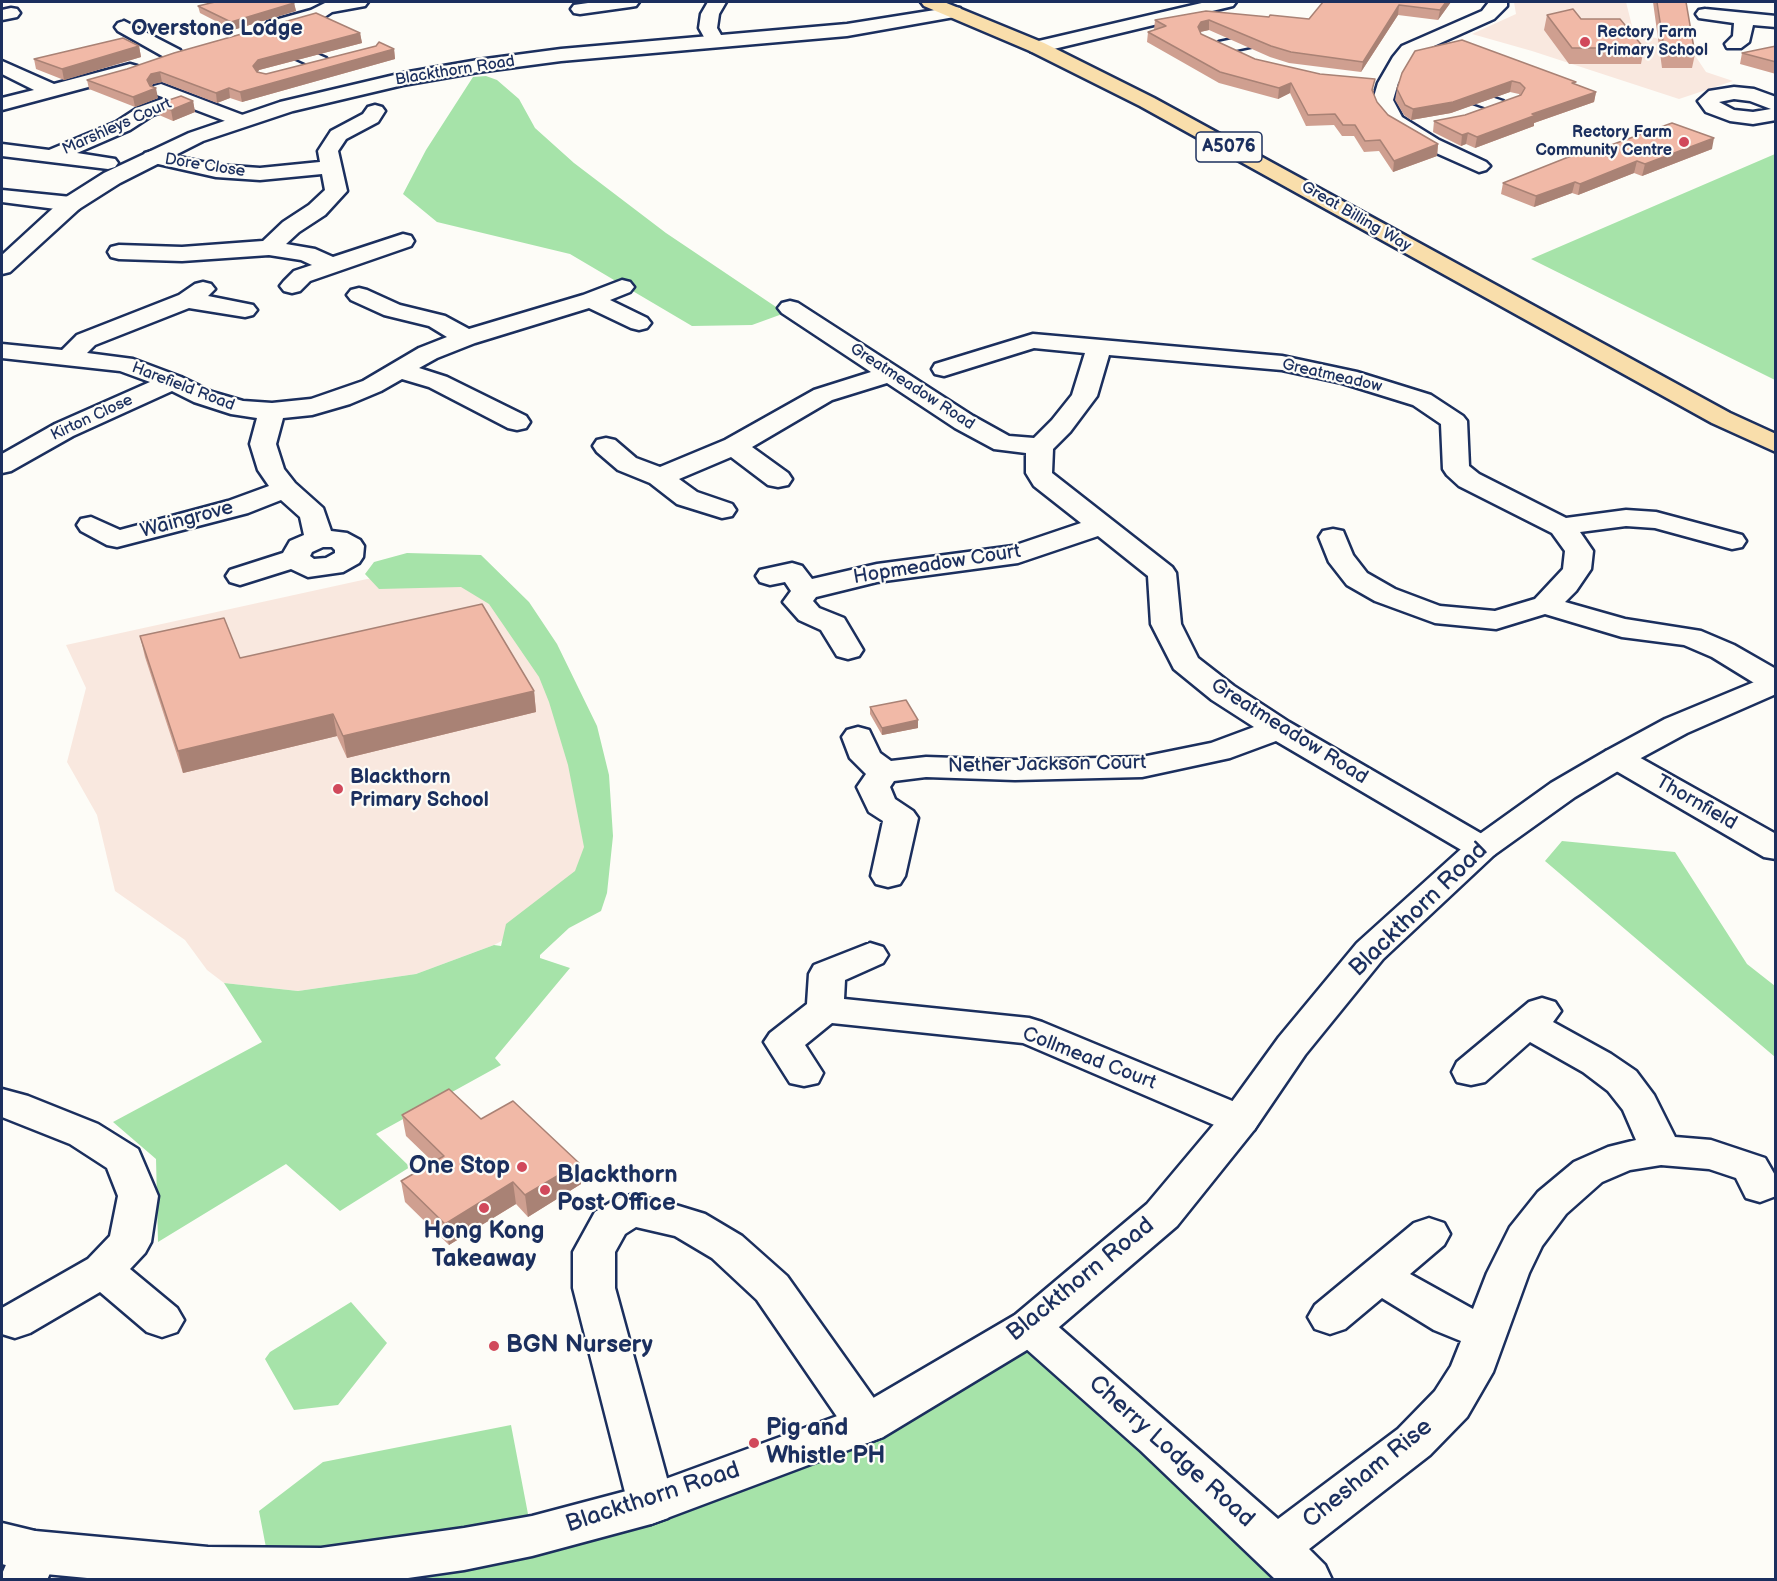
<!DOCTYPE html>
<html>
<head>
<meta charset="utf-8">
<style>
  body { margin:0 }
  #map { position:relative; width:1777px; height:1581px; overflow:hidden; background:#fdfcf7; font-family:"Balsamiq Sans",sans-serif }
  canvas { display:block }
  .frame { position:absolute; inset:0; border:3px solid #1b2f5e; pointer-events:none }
</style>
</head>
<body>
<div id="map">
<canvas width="1777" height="1581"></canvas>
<div class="frame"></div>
</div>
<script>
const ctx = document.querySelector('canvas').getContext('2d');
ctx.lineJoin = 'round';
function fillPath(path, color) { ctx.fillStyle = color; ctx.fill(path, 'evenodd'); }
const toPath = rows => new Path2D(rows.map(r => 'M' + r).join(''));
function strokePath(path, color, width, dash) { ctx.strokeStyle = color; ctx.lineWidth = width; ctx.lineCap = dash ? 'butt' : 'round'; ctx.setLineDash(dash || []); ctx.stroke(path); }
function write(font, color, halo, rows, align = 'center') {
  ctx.font = font + ' "Balsamiq Sans",sans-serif'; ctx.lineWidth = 4.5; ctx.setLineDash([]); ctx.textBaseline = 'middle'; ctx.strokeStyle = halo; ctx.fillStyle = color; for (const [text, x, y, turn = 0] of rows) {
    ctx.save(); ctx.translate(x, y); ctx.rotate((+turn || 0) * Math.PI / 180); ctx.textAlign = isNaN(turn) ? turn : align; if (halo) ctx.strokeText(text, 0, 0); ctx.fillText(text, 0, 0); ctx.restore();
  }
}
fillPath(toPath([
  [1514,2,1626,2,1633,30,1692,51,1706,72,1733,81,1679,99,1532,51,1472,34,1516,14],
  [480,570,591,763,584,898,494,945,416,974,298,991,224,983,207,970,185,940,115,891,97,815,67,762,86,688,66,645,367,579]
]), '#f9e8df');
fillPath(toPath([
  [486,76,497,80,519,99,535,128,574,163,666,233,785,313,752,325,692,326,570,254,437,222,403,194,426,150,473,77],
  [1775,154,1775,380,1531,259],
  [407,553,481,555,529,602,557,644,597,726,609,775,613,836,607,893,601,911,569,928,540,955,540,958,570,968,495,1058,501,1065,376,1134,410,1167,340,1211,286,1164,158,1242,156,1159,113,1122,262,1042,224,983,298,991,416,974,494,945,501,946,506,924,575,871,584,847,568,765,549,702,539,677,489,604,461,587,379,589,365,574,374,562],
  [1562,841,1675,852,1747,964,1775,986,1775,1057,1545,861],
  [351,1302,387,1343,338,1405,294,1410,265,1359,270,1352],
  [1030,1327,1308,1579,272,1579,259,1511,323,1462,511,1425,532,1535,651,1504]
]), '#a6e3a9');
const minor = toPath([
  [327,2,368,2,365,6,332,12,323,18,274,32,268,30,265,26,268,22,311,10,327,2],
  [595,2,639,2,636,6,630,7,580,14,574,13,571,9,574,5,595,2],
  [708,2,726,2,719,14,717,28,725,42,723,46,709,46,699,28,701,14,708,2],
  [1489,2,1507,2,1507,6,1494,19,1416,54,1398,83,1393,100,1402,117,1439,140,1486,162,1490,166,1486,170,1479,172,1425,148,1388,125,1377,111,1373,100,1378,83,1393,57,1402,46,1482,11,1489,2],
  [11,8,17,9,20,13,17,17,2,20,2,10,11,8],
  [1705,9,1776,16,1776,27,1753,25,1749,42,1741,48,1727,48,1725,44,1733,36,1734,23,1699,18,1696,14,1699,10,1705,9],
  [124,21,180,50,182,54,180,58,173,60,166,58,118,31,115,27,118,23,124,21],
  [266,32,326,58,329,62,326,66,319,68,312,66,259,42,257,38,259,34,266,32],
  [1252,35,1259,37,1261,41,1259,45,1226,52,1219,50,1217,46,1219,42,1252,35],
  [2,61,54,84,130,64,137,66,140,70,137,74,2,110,2,98,34,90,2,74,2,61],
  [161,84,248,117,251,121,248,125,241,127,183,105,153,115,130,130,77,153,115,159,118,163,115,167,108,169,2,156,2,144,49,150,116,122,139,107,165,98,154,94,151,90,154,86,161,84],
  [1734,87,1754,89,1776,97,1776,120,1753,124,1730,121,1706,112,1698,101,1709,91,1734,87],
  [1734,99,1750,101,1771,109,1753,112,1734,110,1719,102,1734,99],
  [1474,91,1503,101,1506,105,1503,109,1496,111,1467,101,1464,97,1467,93,1474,91],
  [375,105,382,107,385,111,378,122,346,139,338,151,347,191,325,215,299,232,286,244,315,249,333,257,403,234,411,236,414,241,411,246,310,281,300,291,292,293,284,291,280,286,284,281,294,271,312,265,301,260,269,255,182,261,119,259,111,257,108,252,111,247,119,245,182,247,263,241,283,222,309,205,325,190,322,174,260,180,216,177,145,161,142,157,145,153,152,151,216,165,260,168,320,162,318,151,331,131,363,114,368,107,375,105],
  [2,190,71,197,79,199,82,204,79,209,71,211,2,202,2,190],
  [622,280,630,282,634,287,630,292,610,300,647,318,651,323,647,328,639,330,631,328,589,308,475,343,437,358,419,368,447,377,526,416,530,422,526,428,517,430,508,428,429,387,402,379,381,391,350,404,312,415,283,418,276,444,284,469,295,483,323,508,331,531,347,533,360,540,364,546,363,557,359,563,343,572,308,577,291,569,240,585,230,582,226,576,230,570,283,553,290,541,304,535,300,517,281,500,248,513,117,547,107,545,81,531,77,525,81,519,91,517,120,530,228,501,269,486,258,470,250,444,257,418,231,414,194,402,172,391,73,436,11,471,2,473,2,454,55,424,150,382,120,371,2,358,2,344,62,350,77,335,179,295,195,284,203,282,211,284,215,289,208,296,253,305,257,310,253,315,245,317,189,308,95,345,87,353,133,359,181,377,212,392,243,401,272,403,311,399,363,381,419,348,447,337,429,326,384,315,351,300,347,295,351,290,359,288,367,290,400,305,445,316,469,329,583,295,622,280],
  [323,547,332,547,335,550,335,553,326,558,314,559,310,556,312,552,323,547],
  [790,301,798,303,973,416,1009,436,1034,438,1052,420,1072,395,1085,353,1034,348,944,376,935,374,932,369,935,364,1033,334,1282,356,1357,372,1431,395,1463,416,1467,421,1469,466,1479,474,1566,518,1626,510,1656,512,1742,535,1746,541,1742,547,1732,549,1655,528,1626,526,1580,532,1593,551,1591,569,1576,591,1565,602,1625,619,1701,631,1734,645,1776,669,1776,691,1764,689,1712,657,1684,645,1622,637,1545,614,1496,629,1435,623,1375,601,1347,585,1329,562,1319,537,1323,531,1333,529,1343,531,1353,555,1367,573,1395,589,1440,606,1495,611,1535,599,1563,569,1565,551,1552,533,1459,486,1447,475,1443,469,1441,424,1413,405,1342,383,1282,370,1109,355,1097,396,1070,432,1053,449,1052,473,1172,567,1176,573,1181,624,1198,658,1234,686,1289,722,1494,841,1499,848,1494,855,1482,859,1470,855,1276,741,1230,758,1142,777,1015,780,926,777,894,781,890,787,895,799,913,811,918,818,905,876,900,884,888,887,876,884,871,876,883,821,869,812,857,787,866,774,850,758,842,737,847,730,858,727,869,730,880,753,891,761,926,757,1015,760,1142,757,1211,743,1254,727,1212,700,1174,669,1151,624,1148,576,1098,536,1018,563,877,582,816,597,813,601,819,608,844,618,863,650,859,656,848,659,837,656,821,630,799,620,783,602,791,591,785,582,770,585,760,582,756,576,760,570,792,563,802,566,812,579,877,564,1013,546,1081,523,1034,486,1026,473,1026,453,994,449,955,428,887,383,832,400,752,447,788,473,792,479,788,485,778,487,768,485,731,457,679,479,697,492,732,504,736,510,732,516,722,518,677,504,650,483,618,470,597,452,593,446,597,440,606,438,615,440,636,458,660,467,725,440,814,390,871,372,782,313,778,308,782,303,790,301],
  [1617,748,1628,751,1776,834,1776,859,1764,857,1606,765,1601,758,1606,751,1617,748],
  [870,943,883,947,888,955,883,963,845,980,844,999,1029,1018,1042,1022,1254,1110,1260,1120,1254,1130,1240,1134,1226,1130,1023,1043,832,1023,805,1045,823,1073,818,1083,804,1086,790,1083,764,1042,770,1033,807,1004,809,974,814,965,870,943],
  [1542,998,1555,1002,1561,1011,1553,1022,1611,1054,1636,1071,1654,1095,1675,1137,1711,1140,1765,1158,1776,1177,1776,1196,1760,1202,1746,1198,1736,1178,1709,1169,1661,1165,1630,1170,1602,1182,1566,1214,1542,1246,1529,1273,1493,1372,1467,1417,1430,1455,1309,1549,1325,1565,1332,1580,1276,1580,1141,1451,1015,1339,1008,1327,1015,1315,1030,1310,1045,1315,1278,1519,1398,1429,1435,1391,1451,1366,1461,1341,1434,1330,1382,1298,1345,1329,1330,1334,1315,1329,1308,1317,1315,1305,1414,1223,1429,1218,1444,1223,1450,1234,1444,1245,1410,1274,1473,1309,1487,1273,1510,1227,1538,1192,1574,1162,1608,1147,1636,1140,1623,1110,1608,1091,1583,1072,1530,1042,1485,1082,1471,1085,1457,1082,1452,1072,1457,1062,1529,1002,1542,998],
  [2,1089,28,1096,98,1124,138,1149,158,1196,151,1242,145,1253,130,1269,177,1308,184,1320,177,1332,162,1337,147,1332,100,1292,30,1333,15,1338,2,1334,2,1308,88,1259,110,1236,118,1196,107,1168,70,1144,2,1117,2,1089],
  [631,1195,669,1203,705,1214,742,1236,787,1276,883,1411,890,1424,883,1437,867,1443,851,1437,757,1300,712,1258,675,1236,636,1227,625,1234,615,1252,615,1288,674,1504,668,1518,651,1524,634,1518,628,1504,573,1288,573,1252,595,1212,616,1199,631,1195],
  [35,1531,52,1537,59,1552,47,1580,2,1580,2,1574,18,1537,35,1531]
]);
const tertiary = toPath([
  [1206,2,1236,2,1233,6,1037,53,1030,51,1028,47,1030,43,1206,2],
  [954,7,960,8,963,12,960,16,847,36,561,61,478,72,403,85,293,111,203,141,120,183,79,209,10,272,2,274,2,255,63,199,104,173,189,133,280,102,403,73,478,60,561,49,847,24,954,7],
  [1776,673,1776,694,1687,733,1628,765,1575,797,1494,855,1383,959,1305,1055,1254,1130,1177,1226,1045,1339,883,1437,651,1524,532,1556,464,1570,394,1580,108,1580,35,1573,2,1564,2,1523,35,1531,208,1547,321,1548,464,1528,532,1516,649,1485,851,1411,1015,1315,1147,1204,1226,1110,1279,1037,1357,943,1470,841,1551,783,1606,751,1665,719,1776,673]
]);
const primary = toPath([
  [921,2,944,2,1044,43,1154,98,1730,413,1776,434,1776,452,1712,423,1140,106,1030,51,924,6,921,2]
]);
strokePath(minor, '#1b2f5e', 5);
strokePath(tertiary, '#1b2f5e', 5);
strokePath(primary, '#1b2f5e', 5);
fillPath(minor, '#fdfcf7');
fillPath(tertiary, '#fdfcf7');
fillPath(primary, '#f9deab');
fillPath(toPath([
  [1323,2,1451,2,1438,20,1398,15,1361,72,1289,63,1270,57,1209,30,1200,32,1201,34,1255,59,1374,90,1373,93,1377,102,1388,115,1438,144,1437,156,1393,172,1379,151,1364,152,1354,136,1342,136,1334,125,1306,126,1290,93,1278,99,1219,83,1147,42,1148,32,1154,30,1155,20,1269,17,1309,19],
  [1653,2,1686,2,1695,54,1692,68,1662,68],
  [294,3,296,11,233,30,200,13,198,6],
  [1547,15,1581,19,1644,48,1641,64,1569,64,1544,30],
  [360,33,362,43,259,70,258,72,266,74,394,49,395,59,242,102,230,98,217,103,162,82,153,84,152,86,158,98,135,107,89,89,87,80],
  [139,46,141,57,64,80,36,69,34,59],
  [1776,46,1776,74,1740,64,1742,53],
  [1402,73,1576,85,1596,92,1594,102,1534,123,1534,126,1475,148,1466,144,1461,146,1433,132,1434,121,1465,115,1520,96,1519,94,1510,92,1451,113,1411,120,1404,115,1395,100,1397,89],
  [193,101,195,112,173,121,159,115,157,104],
  [1712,149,1642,176,1634,173,1578,195,1572,193,1534,207,1501,194,1503,183,1586,154],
  [140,636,240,658,534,691,536,712,347,758,337,736,183,773,145,657],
  [870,707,918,728,882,735,870,714],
  [402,1115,481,1119,581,1184,528,1217,516,1204,449,1245,405,1202,401,1181,433,1162,406,1136]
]), '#cf9f90');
fillPath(toPath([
  [1446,2,1451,2,1438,20,1440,10],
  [294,3,296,11,233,30,231,22],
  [1399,5,1398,15,1361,72,1363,62],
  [1209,20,1209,30,1200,32,1198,27,1201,22],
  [360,33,362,43,259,70,255,76,253,66,258,60],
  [139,46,141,57,64,80,62,69],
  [394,49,395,59,242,102,240,92],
  [160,72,162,82,153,84,149,90,147,80,151,74],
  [1512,81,1510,92,1451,113,1411,120,1413,109],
  [1291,83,1290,93,1278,99,1279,88],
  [156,88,158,98,135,107,133,97],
  [229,88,230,98,217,103,216,93],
  [1596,92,1594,102,1534,123,1534,126,1475,148,1477,137,1532,114],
  [193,101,195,112,173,121,171,110],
  [1468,133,1466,144,1461,146,1462,135],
  [1714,138,1712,149,1642,176,1645,164],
  [1438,144,1437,156,1393,172,1394,161],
  [1637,161,1634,173,1578,195,1580,184],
  [1575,182,1572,193,1534,207,1536,196],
  [534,691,536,712,347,758,343,736],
  [333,714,337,736,183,773,178,751],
  [918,720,918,728,882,735,882,728],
  [579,1163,581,1184,528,1217,525,1195],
  [513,1182,516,1204,449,1245,445,1224]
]), '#a98275');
const building = toPath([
  [215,2,291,2,294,3,231,22,198,6,215,2],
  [1323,2,1446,2,1440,10,1399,5,1363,62,1291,52,1271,46,1209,20,1201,22,1198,27,1201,34,1255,59,1320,74,1375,79,1372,90,1377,102,1388,115,1438,144,1394,161,1380,140,1365,141,1355,125,1343,125,1335,114,1308,115,1291,83,1279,88,1220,72,1148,32,1166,26,1155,20,1206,11,1269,17,1270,15,1309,19,1323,2],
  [1657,2,1686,2,1695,54,1665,54,1657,2],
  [1573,9,1581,19,1620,19,1644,48,1572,48,1547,15,1573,9],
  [316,13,360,33,258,60,253,66,257,72,266,74,376,46,379,42,394,49,240,92,229,88,216,93,160,72,151,74,147,80,150,86,156,88,133,97,87,80,127,69,174,53,316,13],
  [123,38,139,46,62,69,34,59,123,38],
  [1462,40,1576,82,1572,83,1596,92,1532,114,1536,115,1477,137,1468,133,1462,135,1434,121,1465,115,1521,95,1525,88,1520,83,1512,81,1453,102,1413,109,1405,105,1397,89,1402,73,1415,51,1462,40],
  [1776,46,1776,62,1742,53,1776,46],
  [181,96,193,101,171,110,157,104,181,96],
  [1672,123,1714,138,1645,164,1637,161,1580,184,1575,182,1536,196,1503,183,1581,152,1586,154,1672,123],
  [482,604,534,691,343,736,333,714,178,751,140,636,224,618,240,658,482,604],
  [906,700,918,720,882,728,870,707,906,700],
  [449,1089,481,1119,513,1101,579,1163,525,1195,513,1182,445,1224,401,1181,444,1156,402,1115,449,1089]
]);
fillPath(building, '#f1b9a7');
strokePath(building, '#a98275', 1.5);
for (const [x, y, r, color] of [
  [1585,42,6,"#d1495b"],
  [1684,142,6,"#d1495b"],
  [338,789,6,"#d1495b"],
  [522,1167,6,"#d1495b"],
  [545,1190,6,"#d1495b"],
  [484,1208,6,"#d1495b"],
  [494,1346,6,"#d1495b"],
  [754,1443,6,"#d1495b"]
]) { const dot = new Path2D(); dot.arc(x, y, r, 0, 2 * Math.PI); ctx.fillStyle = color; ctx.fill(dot); strokePath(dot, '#fdfcf7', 2); }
write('bold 16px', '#1b2f5e', '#fdfcf7', [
  ["Rectory Farm",1597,33],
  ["Primary School",1597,51],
  ["Rectory Farm",1672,133,"right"],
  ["Community Centre",1672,151,"right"]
], 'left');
write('16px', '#1b2f5e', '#fdfcf7', [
  ["Blackthorn Road",455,71,-9],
  ["Marshleys Court",117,127,-24],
  ["Dore Close",205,166,9],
  ["Great Billing Way",1356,217,30],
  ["Greatmeadow",1332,376,13],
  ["Harefield Road",183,387,21],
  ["Greatmeadow Road",912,387,33],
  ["Kirton Close",92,418,-25]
]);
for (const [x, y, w] of [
  [1229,147,66]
]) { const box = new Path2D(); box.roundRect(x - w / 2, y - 15, w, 30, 4.5); ctx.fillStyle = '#fdfcf7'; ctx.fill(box); strokePath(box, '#1b2f5e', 1.5); }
write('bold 18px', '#1b2f5e', null, [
  ["A5076",1229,147]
]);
write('20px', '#1b2f5e', '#fdfcf7', [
  ["Waingrove",187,520,-15],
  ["Hopmeadow Court",937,565,-9],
  ["Greatmeadow Road",1289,732,32],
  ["Nether Jackson Court",1047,765,-1],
  ["Thornfield",1696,803,30],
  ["Collmead Court",1089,1059,21]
]);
write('bold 20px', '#1b2f5e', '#fdfcf7', [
  ["Blackthorn",350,778],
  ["Primary School",350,801]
], 'left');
write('bold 22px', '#1b2f5e', '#fdfcf7', [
  ["Overstone Lodge",217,29]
]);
write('24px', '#1b2f5e', '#fdfcf7', [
  ["Blackthorn Road",1419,910,-44],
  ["Blackthorn Road",1081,1280,-39],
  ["Cherry Lodge Road",1171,1452,42],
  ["Chesham Rise",1368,1474,-39],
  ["Blackthorn Road",653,1498,-18]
]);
write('bold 24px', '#1b2f5e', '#fdfcf7', [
  ["One Stop",510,1167,"right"],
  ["Blackthorn",557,1176],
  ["Post Office",557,1204],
  ["Hong Kong",484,1232,"center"],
  ["Takeaway",484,1260,"center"],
  ["BGN Nursery",506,1346],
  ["Pig and",766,1429],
  ["Whistle PH",766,1457]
], 'left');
</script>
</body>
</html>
